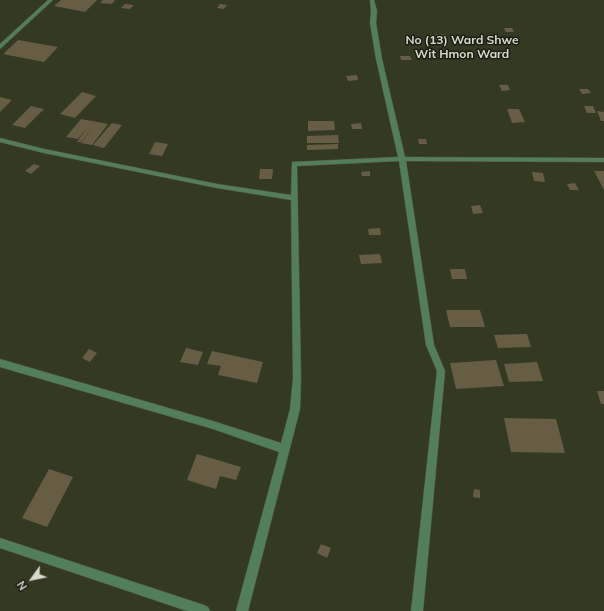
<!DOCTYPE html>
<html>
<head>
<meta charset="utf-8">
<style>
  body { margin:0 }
  #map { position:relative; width:604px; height:611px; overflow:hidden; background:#343922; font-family:Mulish,sans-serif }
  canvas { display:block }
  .north { position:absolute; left:12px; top:559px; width:40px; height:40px; -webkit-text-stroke:3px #1c1f14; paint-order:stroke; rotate:237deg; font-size:11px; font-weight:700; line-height:16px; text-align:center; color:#d7dacc }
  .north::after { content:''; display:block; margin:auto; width:14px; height:18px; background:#d7dacc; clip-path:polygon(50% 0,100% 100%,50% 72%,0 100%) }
</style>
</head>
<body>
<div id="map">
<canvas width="604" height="611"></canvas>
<div class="north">N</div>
</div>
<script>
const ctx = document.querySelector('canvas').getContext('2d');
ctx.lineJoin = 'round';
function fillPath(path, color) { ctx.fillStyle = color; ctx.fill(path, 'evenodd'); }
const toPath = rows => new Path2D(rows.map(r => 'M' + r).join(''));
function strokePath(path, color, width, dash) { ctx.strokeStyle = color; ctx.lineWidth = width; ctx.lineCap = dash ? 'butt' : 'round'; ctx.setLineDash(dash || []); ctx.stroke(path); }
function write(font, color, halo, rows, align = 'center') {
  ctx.font = font + ' Mulish,sans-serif'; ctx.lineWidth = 3; ctx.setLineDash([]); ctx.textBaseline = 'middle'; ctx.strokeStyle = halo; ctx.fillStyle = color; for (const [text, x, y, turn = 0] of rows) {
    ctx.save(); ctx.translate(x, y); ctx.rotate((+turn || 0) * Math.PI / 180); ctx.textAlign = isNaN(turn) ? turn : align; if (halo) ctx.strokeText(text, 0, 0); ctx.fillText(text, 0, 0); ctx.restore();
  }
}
fillPath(toPath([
  [61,0,97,0,85,12,54,6],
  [103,0,115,0,112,4,100,3],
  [125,4,134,5,130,9,121,8],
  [220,4,227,5,224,9,217,8],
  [504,28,512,28,514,32,506,32],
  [446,34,448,40,428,40,427,35],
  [18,40,58,47,44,62,3,54],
  [400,56,410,56,412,60,401,60],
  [357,75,358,80,348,81,346,76],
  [499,85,508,85,510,90,502,91],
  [579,89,588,89,591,93,582,94],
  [82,92,96,96,75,118,60,114],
  [0,97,12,100,0,112],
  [31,106,44,109,25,128,12,125],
  [584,106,593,106,596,113,587,113],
  [507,109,519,109,525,122,512,123],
  [597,111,604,112,604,121,601,121],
  [81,119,108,124,92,145,81,143,92,128,81,142,77,142,86,129,78,139,66,137],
  [308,121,334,121,335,130,308,131],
  [112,123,122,125,104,148,93,145],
  [361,123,362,129,352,129,351,124],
  [338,135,339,143,307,143,307,136],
  [418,139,426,139,427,144,419,144],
  [155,142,168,144,162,156,149,154],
  [338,144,338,149,307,150,307,145],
  [34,164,40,166,31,174,25,171],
  [260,169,273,169,272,179,259,179],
  [370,171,370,176,362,176,361,172],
  [594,171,604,171,604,190],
  [532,172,543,173,545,182,534,181],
  [575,183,579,190,570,190,567,184],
  [480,205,483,213,473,214,471,206],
  [380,228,381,235,369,235,368,229],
  [380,254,382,263,361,264,359,255],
  [450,269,465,269,467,279,452,279],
  [446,310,480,310,485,327,450,327],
  [527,334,531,347,498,348,494,335],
  [186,348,203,352,198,365,180,362],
  [89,349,97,353,90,362,82,358],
  [212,351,263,362,257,383,218,375,221,366,207,364],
  [496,360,504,386,456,389,450,363],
  [537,362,543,381,509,382,504,364],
  [597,391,604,391,604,404,601,404],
  [504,418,556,419,565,453,511,452],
  [197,454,241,467,236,480,220,476,216,489,187,480],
  [49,469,73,477,47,527,22,518],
  [474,489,480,490,480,498,473,497],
  [321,544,331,548,327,558,317,553]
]), '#675d45');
const minor = toPath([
  [48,0,53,0,0,49,0,44,48,0],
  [370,0,374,0,377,11,376,23,382,59,405,157,604,158,604,162,406,161,434,345,445,371,423,611,411,611,437,371,426,345,399,161,297,166,301,378,300,409,248,611,236,611,279,452,213,429,0,367,0,359,213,421,281,443,290,409,293,378,291,200,217,188,44,153,0,142,0,138,44,149,217,184,291,195,292,162,398,157,376,59,370,23,371,11,370,0],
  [0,538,204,605,208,607,210,611,187,611,0,548,0,538]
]);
strokePath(minor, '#515641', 1);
fillPath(minor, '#527e59');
write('bold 12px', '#d7dacc', '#1c1f14', [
  ["No (13) Ward Shwe",462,40],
  ["Wit Hmon Ward",462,54]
]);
</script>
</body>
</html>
